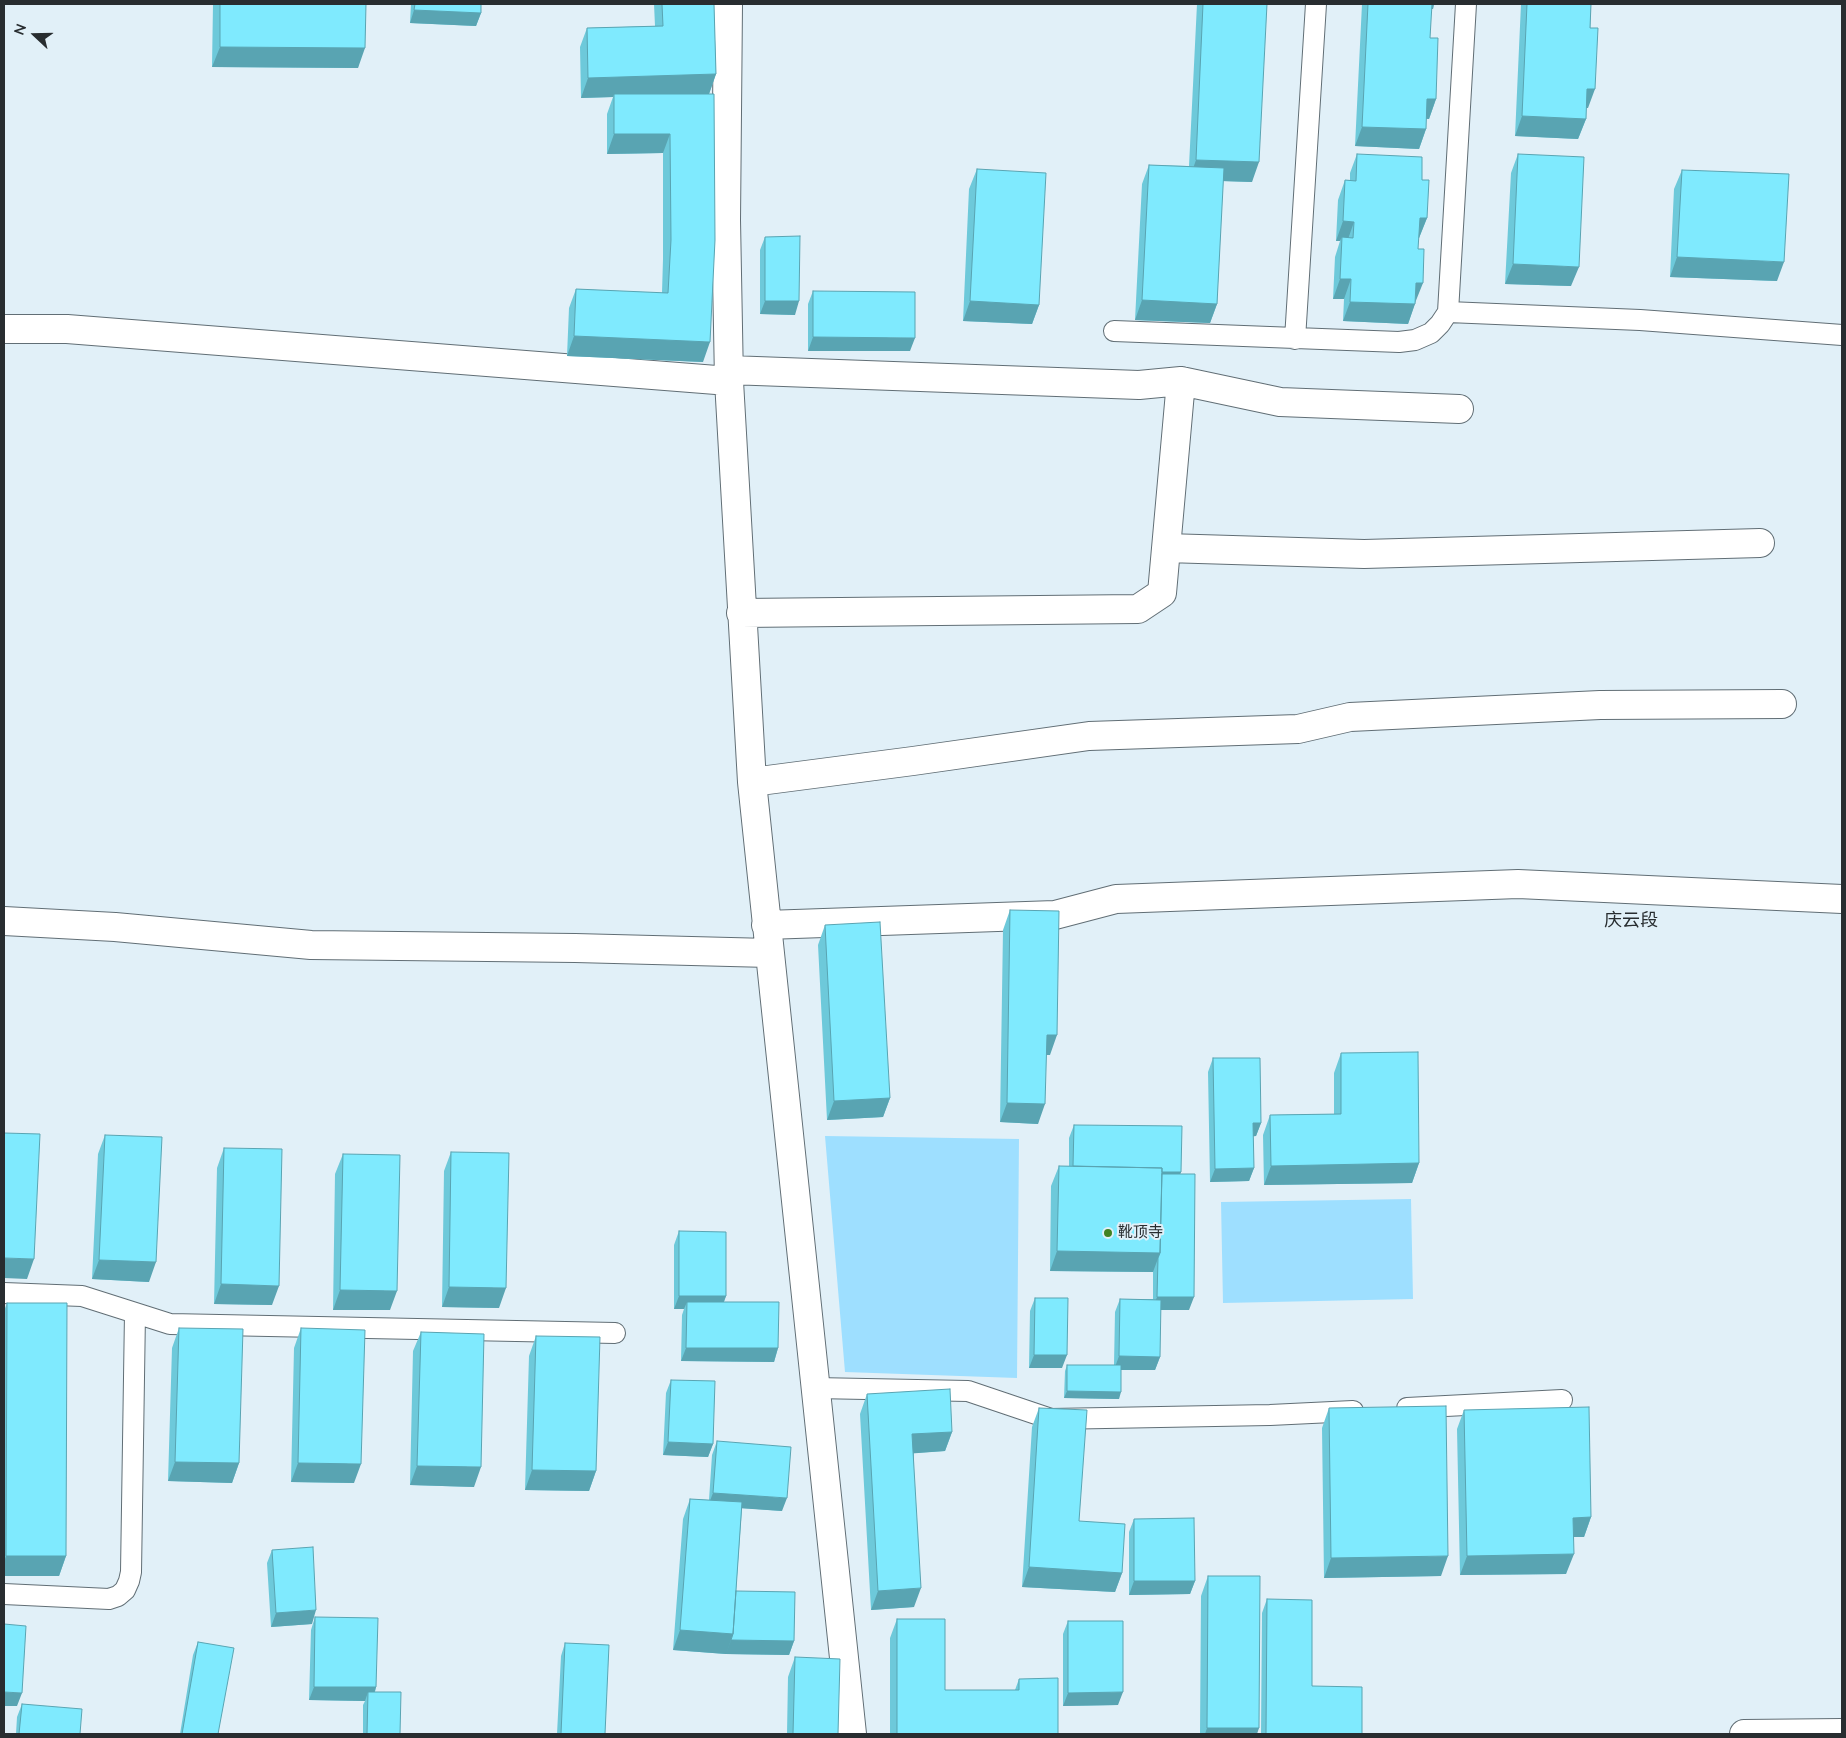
<!DOCTYPE html>
<html>
<head>
<meta charset="utf-8">
<style>
  body { margin:0 }
  #map { position:relative; width:1846px; height:1738px; overflow:hidden; background:#e1f0f8; font-family:"Nunito Sans",sans-serif }
  canvas { display:block }
  .frame { position:absolute; inset:0; border:5px solid #282d30; pointer-events:none }
  .north { position:absolute; left:10px; top:10px; width:50px; height:50px; -webkit-text-stroke:4px #e1f0f8; paint-order:stroke; rotate:291deg; font-size:14px; font-weight:700; line-height:20px; text-align:center; color:#282d30 }
  .north::after { content:''; display:block; margin:auto; width:18px; height:22px; background:#282d30; clip-path:polygon(50% 0,100% 100%,50% 72%,0 100%) }
</style>
</head>
<body>
<div id="map">
<canvas width="1846" height="1738"></canvas>
<div class="frame"></div>
<div class="north">N</div>
</div>
<script>
const ctx = document.querySelector('canvas').getContext('2d');
ctx.lineJoin = 'round';
function fillPath(path, color) { ctx.fillStyle = color; ctx.fill(path, 'evenodd'); }
const toPath = rows => new Path2D(rows.map(r => 'M' + r).join(''));
function strokePath(path, color, width, dash) { ctx.strokeStyle = color; ctx.lineWidth = width; ctx.lineCap = dash ? 'butt' : 'round'; ctx.setLineDash(dash || []); ctx.stroke(path); }
function write(font, color, halo, rows, align = 'center') {
  ctx.font = font + ' "Nunito Sans","Noto Sans SC",sans-serif'; ctx.lineWidth = 4; ctx.setLineDash([]); ctx.textBaseline = 'middle'; ctx.strokeStyle = halo; ctx.fillStyle = color; for (const [text, x, y, turn = 0] of rows) {
    ctx.save(); ctx.translate(x, y); ctx.rotate((+turn || 0) * Math.PI / 180); ctx.textAlign = isNaN(turn) ? turn : align; if (halo) ctx.strokeText(text, 0, 0); ctx.fillText(text, 0, 0); ctx.restore();
  }
}
fillPath(toPath([
  [825,1136,1019,1139,1017,1378,845,1372],
  [1411,1199,1413,1299,1223,1303,1221,1202]
]), '#9edfff');
const service = toPath([
  [1448,312,1466,4],
  [1114,331,1399,342,1415,340,1431,333,1440,324,1448,312,1640,320,1842,335],
  [1295,339,1316,4],
  [4,1293,82,1296,170,1324,615,1333],
  [815,1388,968,1391,1051,1419,1270,1415,1353,1411],
  [1407,1408,1562,1400],
  [4,1594,109,1599,118,1596,125,1590,129,1581,131,1572,135,1313]
]);
const minor = toPath([
  [728,4,726,220,729,381,752,782,852,1734],
  [4,329,67,329,729,381],
  [729,370,1139,385,1181,381,1280,402,1459,409],
  [1166,548,1364,554,1760,543],
  [741,613,1138,609,1162,593,1181,381],
  [752,782,913,761,1089,736,1298,729,1350,717,1600,705,1782,704],
  [4,921,115,927,311,945,575,948,769,953],
  [766,925,1055,915,1116,899,1518,884,1842,899],
  [1744,1734,1842,1733]
]);
strokePath(service, '#616e75', 22);
strokePath(minor, '#616e75', 30);
strokePath(service, '#fff', 20);
strokePath(minor, '#fff', 28);
fillPath(toPath([
  [213,4,366,4,358,68,212,67],
  [411,4,481,4,481,13,476,26,410,23],
  [654,4,714,4,716,74,709,94,703,362,567,356,569,308,576,289,662,293,663,259,663,153,607,154,607,114,613,97,581,98,580,47,587,28,655,26],
  [1197,4,1267,4,1252,182,1223,181,1217,304,1210,323,1135,320,1142,184,1149,165,1189,166],
  [1362,4,1434,4,1433,9,1431,9,1430,38,1436,99,1429,119,1426,119,1426,129,1419,149,1355,146],
  [1521,4,1591,4,1588,108,1586,108,1586,119,1578,139,1515,136],
  [1357,154,1422,180,1427,218,1419,238,1418,238,1415,303,1408,324,1343,321,1344,299,1333,299,1335,257,1340,241,1336,241,1338,200,1345,180,1350,180,1350,173],
  [1518,154,1571,286,1505,284,1511,173],
  [977,169,1039,305,1032,324,963,321,969,189],
  [1682,170,1777,281,1670,277,1674,189],
  [765,237,795,315,760,314,760,250],
  [813,291,910,351,808,351,808,304],
  [1010,910,1050,1055,1046,1055,1038,1124,1000,1122,1003,930],
  [825,925,890,1098,883,1117,827,1120,818,945],
  [1341,1053,1419,1163,1412,1183,1264,1185,1263,1135,1270,1115,1334,1114,1334,1073],
  [1213,1058,1261,1123,1256,1136,1253,1136,1254,1168,1249,1181,1210,1182,1208,1072],
  [1074,1125,1181,1172,1180,1174,1189,1310,1160,1310,1160,1357,1155,1370,1121,1370,1119,1399,1064,1398,1065,1371,1067,1365,1114,1365,1115,1312,1120,1299,1153,1299,1153,1272,1050,1271,1051,1186,1059,1166,1069,1166,1069,1138],
  [105,1135,149,1282,92,1279,98,1154],
  [224,1148,272,1305,214,1304,217,1168],
  [451,1152,499,1308,442,1307,444,1171],
  [343,1154,390,1310,333,1310,335,1174],
  [679,1231,726,1296,724,1302,778,1348,774,1362,681,1361,682,1315,684,1309,674,1309,674,1245],
  [1035,1298,1062,1368,1029,1368,1030,1311],
  [7,1303,66,1556,59,1576,4,1576,4,1311],
  [179,1328,239,1463,232,1483,168,1481,172,1348],
  [301,1328,354,1483,291,1482,294,1348],
  [421,1332,474,1487,410,1485,413,1351],
  [536,1336,596,1471,589,1491,525,1490,529,1356],
  [671,1380,713,1444,708,1457,663,1455,666,1393],
  [867,1394,952,1432,945,1451,914,1453,914,1607,871,1610,860,1414],
  [1039,1408,1079,1521,1122,1573,1115,1592,1022,1587,1032,1427],
  [1329,1408,1441,1576,1324,1578,1322,1428],
  [1464,1410,1591,1517,1584,1537,1573,1537,1566,1574,1460,1575,1457,1429],
  [717,1441,782,1511,742,1508,736,1591,794,1641,789,1655,726,1654,673,1650,683,1519,690,1499,709,1500,712,1455],
  [1134,1519,1195,1581,1190,1594,1129,1595,1129,1532],
  [272,1550,312,1624,271,1627,267,1563],
  [1208,1576,1257,1734,1200,1734,1201,1596],
  [1267,1599,1312,1686,1362,1734,1261,1734,1262,1613],
  [315,1617,376,1687,375,1692,400,1734,363,1734,363,1705,365,1701,309,1700,311,1630],
  [897,1619,945,1690,1015,1690,1019,1679,1058,1734,890,1734,890,1638],
  [1068,1621,1118,1705,1063,1706,1063,1634],
  [198,1642,218,1734,180,1734,193,1655],
  [565,1643,605,1734,557,1734,561,1656],
  [795,1657,838,1734,787,1734,788,1677],
  [22,1704,80,1734,16,1734,17,1717]
]), '#6dc9da');
fillPath(toPath([
  [1427,4,1434,4,1433,9,1425,8],
  [414,10,481,13,476,26,410,23],
  [220,47,365,48,358,68,212,67],
  [716,74,709,94,614,94,613,97,581,98,588,78],
  [1587,89,1595,89,1588,108,1580,108],
  [1427,99,1436,99,1429,119,1420,118],
  [1522,116,1586,119,1578,139,1515,136],
  [1362,127,1426,129,1419,149,1355,146],
  [614,134,670,134,663,153,607,154],
  [1196,160,1259,162,1252,182,1189,180],
  [1420,218,1427,218,1419,238,1413,238],
  [1343,221,1354,222,1347,242,1342,237,1340,241,1336,241],
  [1677,257,1784,262,1777,281,1670,277],
  [1513,264,1579,267,1571,286,1505,284],
  [1340,279,1351,279,1344,299,1333,299],
  [1416,283,1423,283,1415,303],
  [1142,300,1217,304,1210,323,1135,320],
  [765,301,799,301,795,315,760,314],
  [970,301,1039,305,1032,324,963,321],
  [1350,302,1415,304,1408,324,1343,321],
  [574,336,710,342,703,362,567,356],
  [813,337,915,338,910,351,808,351],
  [1047,1035,1057,1035,1050,1055,1039,1055],
  [890,1098,883,1117,827,1120,834,1101],
  [1007,1103,1045,1104,1038,1124,1000,1122],
  [1253,1123,1261,1123,1256,1136,1249,1137],
  [1419,1163,1412,1183,1264,1185,1271,1166],
  [1254,1168,1249,1181,1210,1182,1215,1169],
  [1073,1170,1181,1172,1176,1185],
  [1057,1251,1160,1253,1153,1272,1050,1271],
  [4,1258,34,1259,27,1279,4,1278],
  [99,1260,156,1262,149,1282,92,1279],
  [221,1284,279,1286,272,1305,214,1304],
  [449,1287,506,1288,499,1308,442,1307],
  [340,1290,397,1291,390,1310,333,1310],
  [679,1296,726,1296,721,1309,687,1302,684,1309,674,1309],
  [1157,1297,1194,1297,1189,1310,1152,1310],
  [686,1348,778,1348,774,1362,681,1361],
  [1034,1355,1067,1355,1062,1368,1029,1368],
  [1119,1356,1160,1357,1155,1370,1114,1370],
  [1067,1391,1121,1392,1119,1399,1064,1398],
  [952,1432,945,1451,905,1454,912,1434],
  [668,1442,713,1444,708,1457,663,1455],
  [175,1462,239,1463,232,1483,168,1481],
  [298,1463,361,1464,354,1483,291,1482],
  [417,1466,481,1467,474,1487,410,1485],
  [532,1470,596,1471,589,1491,525,1490],
  [713,1493,787,1498,782,1511,708,1506],
  [1591,1517,1584,1537,1566,1537,1573,1518],
  [1574,1554,1566,1574,1460,1575,1467,1556],
  [6,1556,66,1556,59,1576,4,1576,4,1562],
  [1448,1556,1441,1576,1324,1578,1331,1558],
  [1029,1567,1122,1573,1115,1592,1022,1587],
  [1134,1581,1195,1581,1190,1594,1129,1595],
  [921,1588,914,1607,871,1610,878,1591],
  [316,1610,312,1624,271,1627,276,1613],
  [680,1630,733,1634,726,1654,673,1650],
  [731,1640,794,1641,789,1655,726,1654],
  [314,1687,376,1687,372,1701,368,1692,365,1701,309,1700],
  [4,1692,22,1693,17,1706,4,1706],
  [1123,1692,1118,1705,1063,1706,1068,1693],
  [1207,1728,1259,1728,1257,1734,1205,1734]
]), '#59a4b2');
const building = toPath([
  [220,4,366,4,365,48,220,47,220,4],
  [415,4,481,4,481,13,414,10,415,4],
  [662,4,714,4,716,74,588,78,587,28,663,26,662,4],
  [1203,4,1267,4,1259,162,1196,160,1203,4],
  [1368,4,1432,4,1430,38,1438,38,1436,99,1427,99,1426,129,1362,127,1368,4],
  [1527,4,1591,4,1590,28,1598,28,1595,89,1587,89,1586,119,1522,116,1527,4],
  [614,94,714,94,715,240,710,342,574,336,576,289,668,293,671,240,670,134,614,134,614,94],
  [1357,154,1422,157,1422,180,1429,180,1427,218,1420,218,1418,249,1424,249,1423,283,1416,283,1415,304,1350,302,1351,279,1340,279,1342,237,1353,238,1354,222,1343,221,1345,180,1356,181,1357,154],
  [1518,154,1584,157,1579,267,1513,264,1518,154],
  [1149,165,1224,168,1217,304,1142,300,1149,165],
  [977,169,1046,173,1039,305,970,301,977,169],
  [1682,170,1789,174,1784,262,1677,257,1682,170],
  [800,236,799,301,765,301,765,237,800,236],
  [813,291,915,292,915,338,813,337,813,291],
  [1010,910,1059,911,1057,1035,1047,1035,1045,1104,1007,1103,1010,910],
  [880,922,890,1098,834,1101,825,925,880,922],
  [1418,1052,1419,1163,1271,1166,1270,1115,1341,1114,1341,1053,1418,1052],
  [1213,1058,1260,1058,1261,1123,1253,1123,1254,1168,1215,1169,1213,1058],
  [1074,1125,1182,1126,1181,1172,1162,1172,1162,1168,1073,1166,1074,1125],
  [4,1133,40,1134,34,1259,4,1258,4,1133],
  [105,1135,162,1137,156,1262,99,1260,105,1135],
  [224,1148,282,1149,279,1286,221,1284,224,1148],
  [451,1152,509,1153,506,1288,449,1287,451,1152],
  [343,1154,400,1155,397,1291,340,1290,343,1154],
  [1059,1166,1162,1168,1160,1253,1057,1251,1059,1166],
  [1162,1174,1195,1174,1194,1297,1157,1297,1158,1258,1160,1253,1162,1174],
  [679,1231,726,1232,726,1296,679,1296,679,1231],
  [1035,1298,1068,1298,1067,1355,1034,1355,1035,1298],
  [1120,1299,1161,1300,1160,1357,1119,1356,1120,1299],
  [687,1302,779,1302,778,1348,686,1348,687,1302],
  [7,1303,67,1303,66,1556,6,1556,7,1303],
  [179,1328,243,1329,239,1463,175,1462,179,1328],
  [301,1328,365,1330,361,1464,298,1463,301,1328],
  [421,1332,484,1334,481,1467,417,1466,421,1332],
  [536,1336,600,1337,596,1471,532,1470,536,1336],
  [1067,1365,1121,1365,1121,1392,1067,1391,1067,1365],
  [671,1380,715,1381,713,1444,668,1442,671,1380],
  [950,1389,952,1432,912,1434,921,1588,878,1591,867,1394,950,1389],
  [1446,1406,1448,1556,1331,1558,1329,1408,1446,1406],
  [1589,1407,1591,1517,1573,1518,1574,1554,1467,1556,1464,1410,1589,1407],
  [1039,1408,1087,1410,1079,1521,1125,1524,1122,1573,1029,1567,1039,1408],
  [717,1441,791,1447,787,1498,713,1493,717,1441],
  [690,1499,742,1502,733,1634,680,1630,690,1499],
  [1194,1518,1195,1581,1134,1581,1134,1519,1194,1518],
  [313,1547,316,1610,276,1613,272,1550,313,1547],
  [1208,1576,1260,1576,1259,1728,1207,1728,1208,1576],
  [736,1591,795,1592,794,1641,731,1640,733,1634,736,1591],
  [1267,1599,1312,1600,1312,1686,1362,1687,1362,1734,1266,1734,1267,1599],
  [315,1617,378,1618,376,1687,314,1687,315,1617],
  [897,1619,945,1619,945,1690,1019,1690,1019,1679,1058,1678,1058,1734,897,1734,897,1619],
  [1068,1621,1123,1621,1123,1692,1068,1693,1068,1621],
  [4,1624,26,1626,22,1693,4,1692,4,1624],
  [198,1642,234,1648,218,1734,182,1734,198,1642],
  [565,1643,609,1645,605,1734,561,1734,565,1643],
  [795,1657,840,1659,838,1734,793,1734,795,1657],
  [368,1692,401,1692,400,1734,367,1734,368,1692],
  [22,1704,82,1709,80,1734,19,1734,22,1704]
]);
fillPath(building, '#7feafe');
strokePath(building, '#59a4b2', 1);
for (const [x, y, r, color] of [
  [1108,1233,5,"#428222"]
]) { const dot = new Path2D(); dot.arc(x, y, r, 0, 2 * Math.PI); ctx.fillStyle = color; ctx.fill(dot); strokePath(dot, '#e1f0f8', 2); }
write('15px', '#282d30', '#e1f0f8', [
  ["靴顶寺",1118,1233]
], 'left');
write('18px', '#282d30', '#e1f0f8', [
  ["庆云段",1631,922]
]);
</script>
</body>
</html>
